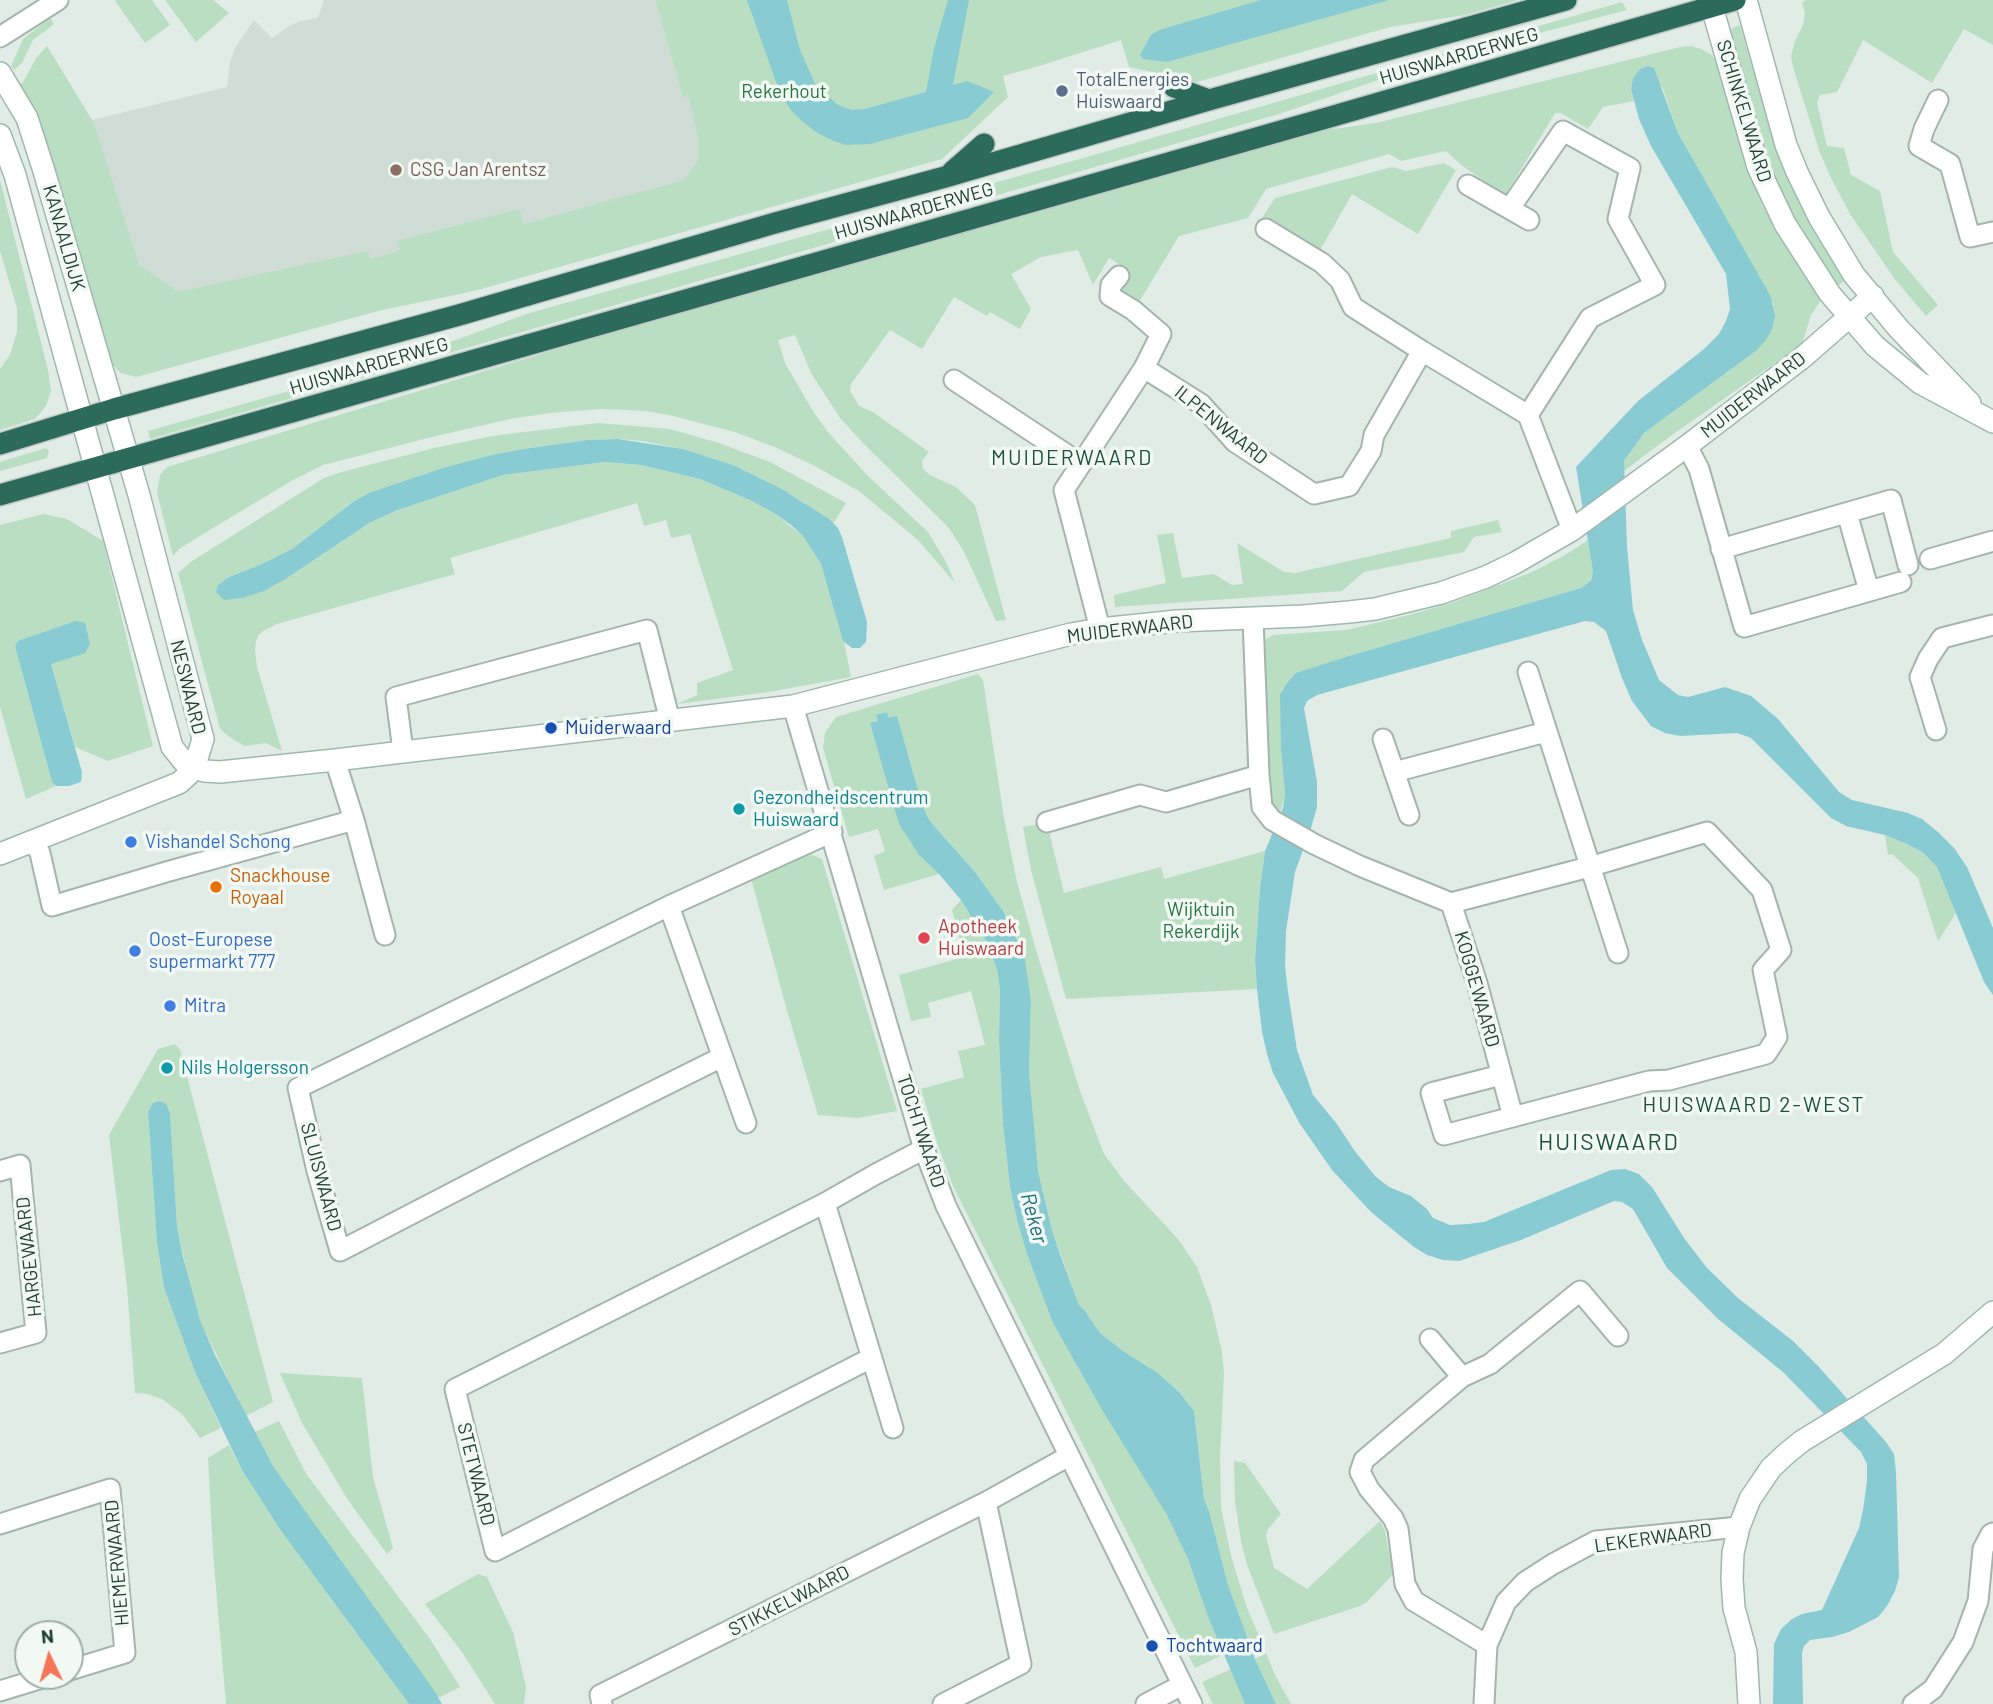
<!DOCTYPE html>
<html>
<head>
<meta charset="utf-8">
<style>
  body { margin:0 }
  #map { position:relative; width:1993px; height:1704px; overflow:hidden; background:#e1ece7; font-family:Barlow,sans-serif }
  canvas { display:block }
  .north { position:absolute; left:14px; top:1620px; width:70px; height:70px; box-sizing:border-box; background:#f2f9f5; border:2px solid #9eaea8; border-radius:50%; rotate:355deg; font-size:19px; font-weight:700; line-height:28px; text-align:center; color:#213e35 }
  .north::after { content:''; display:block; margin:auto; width:24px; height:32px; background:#f57757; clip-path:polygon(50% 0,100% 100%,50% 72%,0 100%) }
</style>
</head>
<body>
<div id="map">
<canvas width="1993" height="1704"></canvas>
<div class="north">N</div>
</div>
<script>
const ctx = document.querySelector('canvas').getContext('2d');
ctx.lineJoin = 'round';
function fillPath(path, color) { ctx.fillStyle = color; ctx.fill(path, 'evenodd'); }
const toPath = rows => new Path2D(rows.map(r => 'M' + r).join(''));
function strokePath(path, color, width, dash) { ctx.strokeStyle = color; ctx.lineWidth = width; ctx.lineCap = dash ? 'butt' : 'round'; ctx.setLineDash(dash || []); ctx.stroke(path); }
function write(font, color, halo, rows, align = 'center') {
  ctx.font = font + ' Barlow,sans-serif'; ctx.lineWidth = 7; ctx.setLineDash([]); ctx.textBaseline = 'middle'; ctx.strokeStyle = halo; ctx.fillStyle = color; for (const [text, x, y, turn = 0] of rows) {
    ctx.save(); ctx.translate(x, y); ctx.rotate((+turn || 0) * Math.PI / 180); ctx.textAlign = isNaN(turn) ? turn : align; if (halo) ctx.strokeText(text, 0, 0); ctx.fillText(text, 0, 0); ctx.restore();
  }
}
fillPath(toPath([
  [324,0,655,0,683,96,688,95,722,204,127,301,68,131,92,120,227,87,230,62,235,48,254,20,272,38,289,26,301,21,318,18]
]), '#d0dcd6');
fillPath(toPath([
  [117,0,152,0,170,25,145,43,115,1],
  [165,0,213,0,229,13,196,42],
  [655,0,1518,0,1465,15,1390,27,1197,82,1129,67,1121,40,1039,66,1003,76,1008,97,942,159,474,291,378,311,136,377,121,373,111,363,17,86,23,82,37,57,47,46,92,120,97,133,139,265,178,292,367,251,371,259,401,250,397,241,519,209,524,224,684,180,696,164,699,155,698,136,688,95,683,97],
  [1807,0,1993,0,1993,45,1964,29,1932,83,1863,40,1837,92,1820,95,1817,103,1827,146,1844,148,1851,175,1880,191,1893,252,1938,305,1926,316,1894,278,1850,214,1831,178,1820,153,1793,67,1791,56,1795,41,1803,25,1805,13,1802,2],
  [1622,2,1627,10,1437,60,1279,114,150,439,148,431,413,356,526,314,1083,158],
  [50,18,54,24,33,40,22,63,14,70,11,66,23,39],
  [1740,25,1774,144,1788,180,1847,278,1838,286,1808,246,1782,199,1765,154,1731,30,1734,27],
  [1691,46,1701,49,1712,55,1721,69,1742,148,1762,205,1778,234,1821,300,1811,315,1802,344,1665,440,1624,471,1624,461,1644,433,1756,351,1774,305,1678,133,1663,89,1647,66,1640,69,1633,78,1631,89,1634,101,1603,107,1588,129,1561,113,1555,113,1505,196,1460,164,1446,151,1401,161,1389,154,1266,189,1248,218,1179,236,1136,307,1116,293,1130,271,1109,258,1093,285,1078,250,1041,257,1011,274,1031,309,1020,329,990,312,987,316,954,297,922,349,890,330,851,384,850,391,859,406,873,412,929,452,922,461,923,469,930,475,956,487,975,505,1006,620,996,621,964,552,949,528,864,444,840,418,811,373,795,335,778,340,785,363,813,411,827,431,868,476,928,532,946,562,955,583,918,540,859,491,813,465,777,448,735,432,673,416,646,411,601,409,550,413,510,419,432,437,323,465,293,480,208,531,179,549,173,556,157,493,160,475,167,467,763,287,1267,144,1320,131,1376,123,1680,47],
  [1444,163,1456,170,1418,234,1352,194,1319,252,1262,218,1275,198,1392,167,1406,171],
  [0,180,48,370,51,391,46,406,35,419,0,430,0,369,10,355,17,332,17,308,0,251],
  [598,423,670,429,719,443,770,462,846,503,833,524,803,502,782,489,733,465,683,449,642,441,618,439,587,440,523,449,492,455,353,502,292,549,260,565,229,577,287,578,368,523,395,511,503,475,605,462,641,465,700,479,750,500,774,513,803,536,821,564,844,642,851,677,769,692,677,704,697,695,697,683,733,670,690,534,671,538,666,520,644,526,637,503,450,558,455,574,277,624,265,630,259,634,256,641,255,650,257,667,282,751,266,743,245,746,231,738,220,729,178,573,192,561,324,478,338,473,434,448,492,436],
  [46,448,49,451,47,458,0,471,0,462],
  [44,514,67,519,103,541,153,746,108,761,75,747,51,664,18,641,15,646,52,782,56,786,26,799,0,707,0,525],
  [1498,520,1502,532,1474,537,1464,552,1364,572,1342,591,1115,607,1114,595,1166,583,1157,535,1173,533,1182,578,1214,574,1232,585,1243,584,1237,543,1284,572,1295,573,1451,538,1451,531],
  [1588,540,1593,572,1591,581,1581,588,1349,656,1296,674,1281,750,1285,793,1280,814,1264,801,1262,642,1273,635,1346,630,1409,615,1451,603,1530,573,1565,555],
  [978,674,983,680,1004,818,1017,882,1036,950,1080,1091,1104,1154,1125,1182,1178,1239,1197,1267,1211,1305,1222,1352,1224,1373,1220,1458,1221,1508,1231,1556,1247,1608,1260,1638,1249,1645,1228,1585,1209,1511,1204,1499,1194,1411,1180,1393,1158,1373,1126,1353,1100,1333,1085,1311,1079,1305,1052,1230,1038,1171,1031,1117,1029,1073,1031,1001,1016,936,1003,911,975,872,929,820,887,712,878,721,870,724,919,855,939,874,884,890,874,856,885,851,878,829,849,837,823,748,825,733,836,717],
  [1047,823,1064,893,1161,867,1164,879,1265,851,1260,888,1255,960,1257,989,1066,999,1031,870,1023,827],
  [1885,835,1907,844,1922,853,1937,867,1956,913,1938,941,1918,878,1892,854,1888,855],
  [812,855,822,859,897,1111,858,1118,818,1115,786,1007,751,878,797,856],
  [961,900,985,939,997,969,1000,990,999,1042,1003,1124,1010,1187,1017,1220,1027,1254,1052,1321,1167,1514,1188,1559,1224,1654,1195,1668,953,1186,937,1143,921,1089,964,1077,958,1051,985,1045,971,991,928,1003,931,1017,911,1021,899,975,964,957,952,910],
  [175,1044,180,1050,273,1402,246,1416,200,1321,191,1291,177,1226,170,1113,148,1112,157,1243,164,1288,195,1372,221,1428,200,1438,183,1415,162,1399,147,1394,135,1393,127,1287,109,1135,158,1049],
  [280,1373,362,1378,373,1477,393,1548,387,1554,348,1500,302,1423],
  [279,1421,307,1475,430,1639,460,1687,438,1698,273,1466,255,1432],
  [229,1445,242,1470,281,1531,409,1704,226,1704,213,1553,208,1458],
  [1234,1461,1245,1463,1281,1514,1268,1529,1266,1536,1274,1568,1307,1589,1380,1521,1385,1531,1393,1574,1367,1602,1360,1606,1274,1634,1247,1565,1241,1541,1235,1502],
  [478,1574,487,1577,513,1632,526,1687,524,1704,495,1704,462,1652,425,1604],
  [1266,1653,1275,1675,1291,1704,1276,1704,1255,1659],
  [1231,1669,1245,1704,1213,1704,1202,1682]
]), '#badec2');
fillPath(toPath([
  [747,0,787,0,800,50,816,86,838,105,852,110,865,109,926,92,934,48,948,0,969,0,953,85,967,81,994,92,968,118,870,144,846,145,834,141,819,134,803,122,791,110,780,93],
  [1261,0,1389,0,1167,62,1143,59,1140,55,1151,35,1159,30],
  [1647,66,1654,68,1678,133,1771,297,1775,316,1772,329,1766,340,1756,351,1644,433,1624,461,1627,547,1633,610,1642,640,1659,680,1678,695,1688,697,1725,687,1751,696,1778,719,1839,792,1852,800,1908,813,1922,819,1938,832,1954,848,1967,867,1993,928,1993,995,1984,982,1937,867,1923,853,1907,844,1885,835,1846,826,1831,818,1751,738,1737,733,1680,736,1665,733,1651,726,1632,701,1622,678,1606,631,1594,622,1585,621,1317,695,1307,701,1304,708,1317,782,1317,807,1311,828,1295,872,1286,931,1285,966,1288,992,1297,1050,1313,1095,1337,1124,1354,1150,1375,1176,1389,1187,1411,1196,1427,1209,1433,1218,1450,1225,1468,1224,1484,1222,1611,1170,1625,1169,1639,1174,1652,1187,1684,1238,1707,1268,1738,1298,1793,1341,1818,1366,1886,1442,1894,1454,1896,1472,1899,1577,1895,1591,1887,1606,1878,1617,1849,1632,1832,1637,1810,1640,1804,1646,1802,1653,1803,1704,1773,1704,1774,1644,1781,1629,1792,1619,1802,1614,1822,1610,1859,1528,1863,1510,1867,1481,1867,1464,1861,1452,1784,1373,1717,1318,1667,1268,1633,1209,1622,1202,1614,1201,1521,1240,1459,1261,1443,1260,1427,1255,1414,1247,1371,1212,1332,1170,1300,1124,1273,1073,1267,1054,1262,1032,1257,989,1255,960,1260,888,1265,851,1283,808,1285,793,1281,750,1280,695,1287,683,1296,673,1349,656,1581,588,1591,581,1593,572,1576,467,1638,401,1704,349,1719,334,1726,321,1730,309,1726,274,1651,146,1639,119,1631,89,1633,78,1640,69],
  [618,439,683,449,733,465,782,489,829,519,838,528,842,537,867,622,866,642,860,648,852,648,843,641,821,564,803,536,791,525,774,513,750,500,700,479,641,465,605,462,503,475,395,511,369,523,287,578,264,591,242,598,224,600,216,592,218,585,229,577,260,565,292,549,353,502,369,493,443,468,492,455,523,449,587,440],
  [76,621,85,623,90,644,85,653,51,664,82,772,81,782,69,786,56,786,52,782,15,646,18,641],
  [887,712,889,718,897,716,921,801,929,820,975,872,1003,911,1024,954,1031,1001,1029,1073,1038,1171,1052,1230,1061,1257,1079,1305,1085,1311,1100,1333,1126,1353,1158,1373,1180,1393,1194,1411,1204,1499,1209,1511,1228,1585,1255,1659,1276,1704,1245,1704,1209,1619,1188,1559,1167,1515,1101,1408,1052,1321,1027,1254,1017,1220,1010,1187,1003,1124,999,1042,1000,990,997,969,985,939,961,900,939,874,919,855,899,824,870,723,878,721,876,715],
  [160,1101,166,1104,170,1113,177,1226,183,1257,200,1320,215,1355,273,1466,434,1690,442,1704,409,1704,281,1531,242,1470,195,1372,164,1288,157,1243,148,1112,153,1103]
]), '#88cbd3');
const street = toPath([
  [0,37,58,0],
  [1938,100,1924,129,1919,146,1950,164,1970,237,1993,232],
  [1468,185,1529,220],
  [1510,208,1563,131,1630,168,1618,219,1655,285,1590,318,1528,415],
  [1266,229,1322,263,1340,280,1353,307,1422,351,1528,415,1572,530],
  [1144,368,1201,404,1235,442,1314,494,1349,486,1371,451,1374,435,1422,351],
  [954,380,1081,464],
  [1687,446,1699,469,1744,627,1901,582],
  [1847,513,1869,591],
  [1721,549,1891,500,1908,565],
  [1930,559,1993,541],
  [1253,618,1259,775,1262,807,1272,820,1314,844,1360,866,1451,903,1589,867,1707,832,1762,890,1781,950,1763,970,1777,1037,1766,1054,1669,1080,1649,1081,1444,1135,1431,1093,1501,1075],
  [1100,629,1064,490,1144,368,1161,334,1133,310,1110,296,1111,285,1119,276],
  [1528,672,1618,953],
  [793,706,924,1149,946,1206,1192,1704],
  [1936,730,1920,677,1928,659,1942,638,1993,625],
  [1383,739,1409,815],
  [403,751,396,697,647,630,670,721],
  [335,760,354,820,385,935],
  [1394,772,1546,732],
  [1047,822,1140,795,1166,802,1259,775],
  [33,841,40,853,52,906,166,872,354,820],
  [1451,903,1477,983,1513,1117],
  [669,906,746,1123],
  [722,1057,527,1154,340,1251,317,1171,298,1088,669,906,832,832],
  [0,1171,20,1165,36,1333,0,1343],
  [825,1203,893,1428],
  [1430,1339,1462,1377],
  [871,1358,495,1551,455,1389,825,1203,876,1174,924,1149],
  [0,1524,110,1489,125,1653,70,1670],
  [1487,1645,1414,1601,1405,1584,1398,1529,1393,1518,1369,1489,1360,1472,1364,1460,1462,1377,1490,1364,1580,1291,1618,1336],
  [0,1691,49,1676],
  [602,1704,600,1695,986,1502,1069,1456],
  [943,1704,1021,1664,986,1502],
  [1146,1704,1182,1685],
  [1484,1704,1487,1645,1506,1602,1525,1582,1553,1564,1596,1541,1739,1527],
  [1913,1704,1933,1689,1963,1642,1978,1601,1983,1549,1991,1534,1993,1533]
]);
const secondary = toPath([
  [1710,0,1758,167,1785,224,1830,294,1875,346,1920,383,1993,422],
  [1746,0,1786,145,1797,172,1819,217,1854,275,1899,329,1970,403],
  [0,73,27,118,44,171,139,495,203,739,196,762,188,775,179,783,0,854],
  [0,135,15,175,172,747,185,763,192,768,205,771,220,772,335,760,793,706,1071,634,1100,629,1177,621,1303,616,1349,612,1375,609,1441,593,1486,577,1515,563,1572,530,1687,446,1802,358,1873,296],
  [1749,1704,1746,1652,1734,1608,1732,1579,1733,1553,1739,1527,1750,1499,1771,1468,1786,1454,1802,1441,1944,1354,1993,1312]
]);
const highway = toPath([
  [1174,87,1209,100],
  [952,172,984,144],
  [0,444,114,409,459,315,775,223,945,177,1209,100,1566,0],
  [0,495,1330,117,1735,0]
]);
strokePath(street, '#a4b4ae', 23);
strokePath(secondary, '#9fb8af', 24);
strokePath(highway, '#c1c9c6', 24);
strokePath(street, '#fff', 19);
strokePath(secondary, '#fff', 21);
strokePath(highway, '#2c6b5b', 21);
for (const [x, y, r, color] of [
  [1062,91,7,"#5c6f8a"],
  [396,170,7,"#8d6e63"],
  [551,728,7,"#1a4fb4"],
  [739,809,7,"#0f9aa8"],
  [131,842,7,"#3f7fe0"],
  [216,887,7,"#e8710a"],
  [924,938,7,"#e0444e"],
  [135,951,7,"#3f7fe0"],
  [170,1006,7,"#3f7fe0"],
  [167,1068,7,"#0f9aa8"],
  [1152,1646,7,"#1a4fb4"]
]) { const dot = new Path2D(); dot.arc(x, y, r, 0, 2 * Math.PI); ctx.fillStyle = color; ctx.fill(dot); strokePath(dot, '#f2f9f5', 2.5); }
write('19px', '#213e35', '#f2f9f5', [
  ["HUISWAARDERWEG",1459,56,-16],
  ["SCHINKELWAARD",1744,111,73],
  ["HUISWAARDERWEG",914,211,-16],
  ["KANAALDIJK",64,238,74],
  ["HUISWAARDERWEG",369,366,-16],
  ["MUIDERWAARD",1753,395,-38],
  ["ILPENWAARD",1221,425,39],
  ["MUIDERWAARD",1130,629,-7],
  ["NESWAARD",188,687,76],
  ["KOGGEWAARD",1477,989,74],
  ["TOCHTWAARD",921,1131,72],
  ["SLUISWAARD",321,1177,75],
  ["HARGEWAARD",29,1257,-96],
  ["STETWAARD",476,1474,76],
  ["LEKERWAARD",1653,1538,-8],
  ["HIEMERWAARD",117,1563,-95],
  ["STIKKELWAARD",789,1601,-27]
]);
write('19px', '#4e5e75', '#f2f9f5', [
  ["TotalEnergies",1076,80],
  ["Huiswaard",1076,102]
], 'left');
write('19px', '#2a7544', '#f2f9f5', [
  ["Rekerhout",784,92],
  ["Wijktuin",1201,910],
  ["Rekerdijk",1201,932]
]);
write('19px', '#785e54', '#f2f9f5', [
  ["CSG Jan Arentsz",410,170]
], 'left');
write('19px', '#164399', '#f2f9f5', [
  ["Muiderwaard",565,728],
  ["Tochtwaard",1166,1646]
], 'left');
write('19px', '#0d838f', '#f2f9f5', [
  ["Gezondheidscentrum",753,798],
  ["Huiswaard",753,820],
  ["Nils Holgersson",181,1068]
], 'left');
write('19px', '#366cbe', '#f2f9f5', [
  ["Vishandel Schong",145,842],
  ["Oost-Europese",149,940],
  ["supermarkt 777",149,962],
  ["Mitra",184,1006]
], 'left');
write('19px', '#c56008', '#f2f9f5', [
  ["Snackhouse",230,876],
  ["Royaal",230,898]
], 'left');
write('19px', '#be3a42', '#f2f9f5', [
  ["Apotheek",938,927],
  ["Huiswaard",938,949]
], 'left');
ctx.letterSpacing = '2px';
write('21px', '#1d5041', '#f2f9f5', [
  ["MUIDERWAARD",1072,458],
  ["HUISWAARD 2-WEST",1754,1105]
]);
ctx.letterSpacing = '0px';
write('italic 21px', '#1a6f7b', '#f2f9f5', [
  ["Reker",1034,1218,75]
]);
ctx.letterSpacing = '2px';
write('23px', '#1d5041', '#f2f9f5', [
  ["HUISWAARD",1609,1142]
]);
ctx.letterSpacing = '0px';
</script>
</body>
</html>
